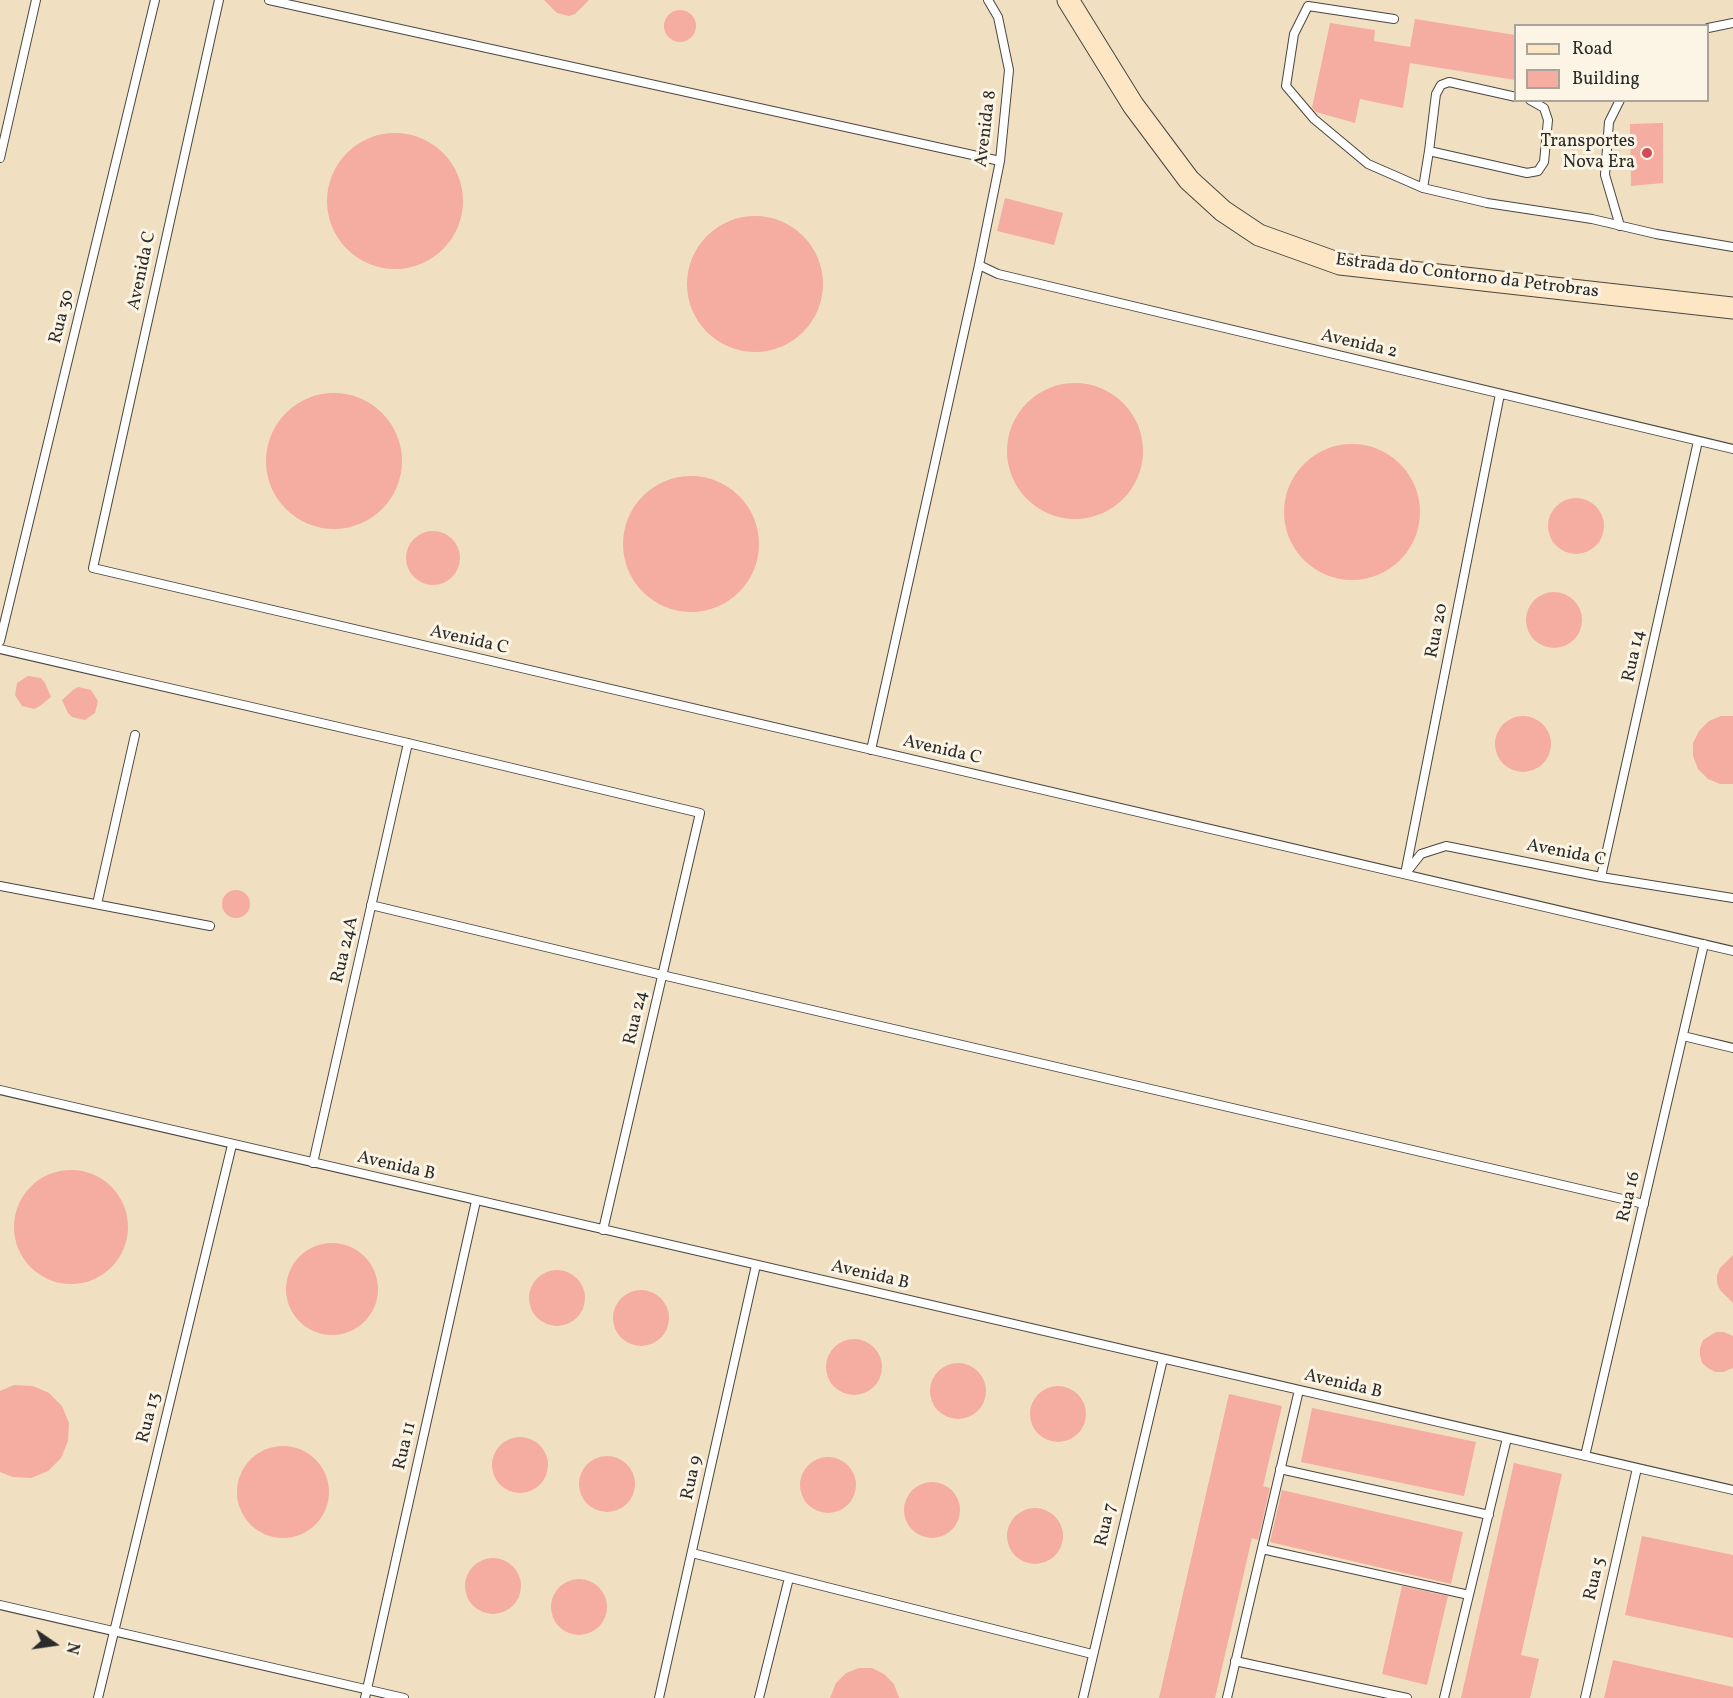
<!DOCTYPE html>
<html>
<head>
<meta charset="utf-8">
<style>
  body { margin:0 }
  #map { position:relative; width:1733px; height:1698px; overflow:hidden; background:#f0e0c1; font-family:Vollkorn,serif }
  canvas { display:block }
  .legend { position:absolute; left:1514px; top:24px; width:195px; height:78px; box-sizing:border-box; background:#fcf5e5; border:2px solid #a8a49b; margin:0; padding:8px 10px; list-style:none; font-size:18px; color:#2b2b2b }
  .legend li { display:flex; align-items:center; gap:12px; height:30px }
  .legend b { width:30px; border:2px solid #a8a49b }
  .north { position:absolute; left:24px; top:1614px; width:60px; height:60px; -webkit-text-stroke:4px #fcf5e5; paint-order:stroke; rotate:103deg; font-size:16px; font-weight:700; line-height:24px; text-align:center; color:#2b2b2b }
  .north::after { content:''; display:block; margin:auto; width:21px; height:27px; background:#2b2b2b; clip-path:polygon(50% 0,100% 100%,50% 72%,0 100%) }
</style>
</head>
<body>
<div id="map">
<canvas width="1733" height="1698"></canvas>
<ul class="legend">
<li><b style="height:8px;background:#fce6c4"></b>Road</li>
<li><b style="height:16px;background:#f5aca1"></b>Building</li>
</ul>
<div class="north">N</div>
</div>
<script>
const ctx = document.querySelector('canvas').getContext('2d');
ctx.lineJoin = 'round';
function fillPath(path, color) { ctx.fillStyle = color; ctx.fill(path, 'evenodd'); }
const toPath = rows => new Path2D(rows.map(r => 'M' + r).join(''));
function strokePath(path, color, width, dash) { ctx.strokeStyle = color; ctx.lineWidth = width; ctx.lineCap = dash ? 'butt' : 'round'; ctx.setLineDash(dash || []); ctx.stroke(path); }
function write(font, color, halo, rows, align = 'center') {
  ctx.font = font + ' Vollkorn,serif'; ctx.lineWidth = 6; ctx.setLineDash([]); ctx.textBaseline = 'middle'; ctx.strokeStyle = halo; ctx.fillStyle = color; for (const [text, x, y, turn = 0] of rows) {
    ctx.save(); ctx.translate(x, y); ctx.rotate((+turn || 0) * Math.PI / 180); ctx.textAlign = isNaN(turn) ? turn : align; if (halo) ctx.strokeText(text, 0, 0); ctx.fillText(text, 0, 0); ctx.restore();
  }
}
fillPath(toPath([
  [544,0,589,0,575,14,569,16,557,13],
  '664 26a16 16 0 1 1 32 0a16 16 0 1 1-32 0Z',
  [1415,19,1515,35,1515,80,1410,63,1403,108,1360,99,1355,123,1316,112,1312,108,1330,23,1375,30,1374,41,1410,47],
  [1663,123,1663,183,1631,186,1630,124],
  '327 201a68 68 0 1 1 136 0a68 68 0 1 1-136 0Z',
  [1005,198,1063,213,1054,245,997,231],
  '687 284a68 68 0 1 1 136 0a68 68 0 1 1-136 0Z',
  '1007 451a68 68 0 1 1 136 0a68 68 0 1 1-136 0Z',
  '266 461a68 68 0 1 1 136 0a68 68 0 1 1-136 0Z',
  '1284 512a68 68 0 1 1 136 0a68 68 0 1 1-136 0Z',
  '623 544a68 68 0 1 1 136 0a68 68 0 1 1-136 0Z',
  '1548 526a28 28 0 1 1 56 0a28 28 0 1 1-56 0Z',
  '406 558a27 27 0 1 1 54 0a27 27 0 1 1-54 0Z',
  '1526 620a28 28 0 1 1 56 0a28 28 0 1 1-56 0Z',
  [28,676,41,678,45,683,51,697,40,706,34,709,22,706,15,695,17,683],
  [78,687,91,690,98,701,95,713,85,720,72,717,68,713,62,700,73,690],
  '1495 744a28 28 0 1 1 56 0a28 28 0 1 1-56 0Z',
  [1721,716,1733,716,1733,784,1720,784,1708,779,1698,769,1693,756,1693,743,1699,731,1709,721],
  '222 904a14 14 0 1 1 28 0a14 14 0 1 1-28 0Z',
  '14 1227a57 57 0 1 1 114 0a57 57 0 1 1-114 0Z',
  '286 1289a46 46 0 1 1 92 0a46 46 0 1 1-92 0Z',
  [1733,1255,1733,1303,1720,1290,1717,1283,1717,1275,1720,1268],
  '529 1298a28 28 0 1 1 56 0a28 28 0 1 1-56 0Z',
  '613 1318a28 28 0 1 1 56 0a28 28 0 1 1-56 0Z',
  [1716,1332,1724,1332,1733,1336,1733,1368,1723,1372,1715,1372,1708,1368,1702,1363,1700,1355,1700,1348,1703,1340],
  '826 1367a28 28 0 1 1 56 0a28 28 0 1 1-56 0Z',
  '930 1391a28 28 0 1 1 56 0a28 28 0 1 1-56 0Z',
  [14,1385,33,1386,49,1393,62,1406,69,1423,68,1441,61,1458,48,1471,31,1478,13,1477,0,1472,0,1391],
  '1030 1414a28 28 0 1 1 56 0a28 28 0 1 1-56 0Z',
  [1229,1394,1282,1406,1263,1486,1270,1488,1258,1540,1252,1538,1215,1698,1159,1698],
  [1312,1408,1476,1442,1464,1496,1301,1462],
  '492 1465a28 28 0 1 1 56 0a28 28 0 1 1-56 0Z',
  '237 1492a46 46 0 1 1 92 0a46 46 0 1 1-92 0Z',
  '579 1484a28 28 0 1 1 56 0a28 28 0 1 1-56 0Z',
  '800 1485a28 28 0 1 1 56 0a28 28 0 1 1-56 0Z',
  [1514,1463,1562,1474,1521,1655,1539,1659,1530,1698,1461,1698],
  '904 1510a28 28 0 1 1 56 0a28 28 0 1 1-56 0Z',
  [1282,1490,1463,1532,1451,1584,1270,1542],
  '1007 1536a28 28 0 1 1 56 0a28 28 0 1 1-56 0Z',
  [1642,1536,1733,1555,1733,1638,1625,1615],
  '465 1586a28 28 0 1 1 56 0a28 28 0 1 1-56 0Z',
  '551 1607a28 28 0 1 1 56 0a28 28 0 1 1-56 0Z',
  [1402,1586,1448,1596,1427,1685,1382,1674],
  [1613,1660,1733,1687,1733,1698,1604,1698],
  [859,1668,872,1668,884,1674,894,1684,899,1698,830,1698,836,1683,846,1673]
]), '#f5aca1');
const service = toPath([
  [219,0,93,568,1733,951],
  [269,0,1000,161],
  [1394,19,1308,6,1294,34,1286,86,1314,119,1368,164,1423,188,1487,203,1592,219,1656,234,1733,247],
  [1708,28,1733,23],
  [1429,151,1436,94,1441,85,1449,82,1516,97],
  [0,158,36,0],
  [1423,188,1429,151,1527,173,1538,171,1544,162,1548,120,1544,108,1530,100],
  [1620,226,1605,175,1609,122,1620,100],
  [979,265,998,274,1733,449],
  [0,641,155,0],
  [0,649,408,743,700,813,603,1230],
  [871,750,979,265,1000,161,1009,70,998,17,988,0],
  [1406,873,1421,854,1446,846,1601,877,1733,898],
  [1405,874,1500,394],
  [1601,877,1698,441],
  [0,886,210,926],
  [97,904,135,735],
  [371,905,662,975,1644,1204],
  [1683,1036,1733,1048],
  [0,1090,1733,1490],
  [313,1163,408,743],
  [1585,1456,1704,944],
  [1280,1469,1489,1515],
  [1262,1549,1469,1595],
  [692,1553,1092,1654],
  [0,1605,404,1698],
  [1235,1661,1407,1698],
  [98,1698,232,1145],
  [365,1698,476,1201],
  [659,1698,756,1265],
  [759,1698,789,1578],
  [1083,1698,1163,1359],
  [1227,1698,1299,1390],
  [1444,1698,1507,1438],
  [1585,1698,1637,1468]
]);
const secondary = toPath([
  [1068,0,1133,105,1189,180,1223,211,1259,235,1340,264,1733,308]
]);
strokePath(service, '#494642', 10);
strokePath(secondary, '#494642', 23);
strokePath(service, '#fff', 8);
strokePath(secondary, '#fce6c4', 21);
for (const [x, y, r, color] of [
  [1647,153,6,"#d1495b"]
]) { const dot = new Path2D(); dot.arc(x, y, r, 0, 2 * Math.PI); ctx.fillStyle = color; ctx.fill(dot); strokePath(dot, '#fcf5e5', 2); }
write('18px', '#2b2b2b', '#fcf5e5', [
  ["Avenida 8",987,129,-83],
  ["Avenida C",143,271,-78],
  ["Estrada do Contorno da Petrobras",1467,277,7],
  ["Rua 30",63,317,-76],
  ["Avenida 2",1359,345,13],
  ["Rua 20",1438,631,-79],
  ["Avenida C",469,641,13],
  ["Rua 14",1635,656,-78],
  ["Avenida C",942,751,13],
  ["Avenida C",1566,854,11],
  ["Rua 24A",346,950,-77],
  ["Rua 24",637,1018,-77],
  ["Avenida B",396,1167,13],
  ["Rua 16",1630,1197,-77],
  ["Avenida B",870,1276,13],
  ["Avenida B",1343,1385,13],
  ["Rua 13",150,1418,-76],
  ["Rua 11",406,1446,-77],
  ["Rua 9",693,1478,-78],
  ["Rua 7",1107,1525,-77],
  ["Rua 5",1596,1579,-77]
]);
write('18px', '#2b2b2b', '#fcf5e5', [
  ["Transportes",1635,143],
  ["Nova Era",1635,164]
], 'right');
</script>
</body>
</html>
